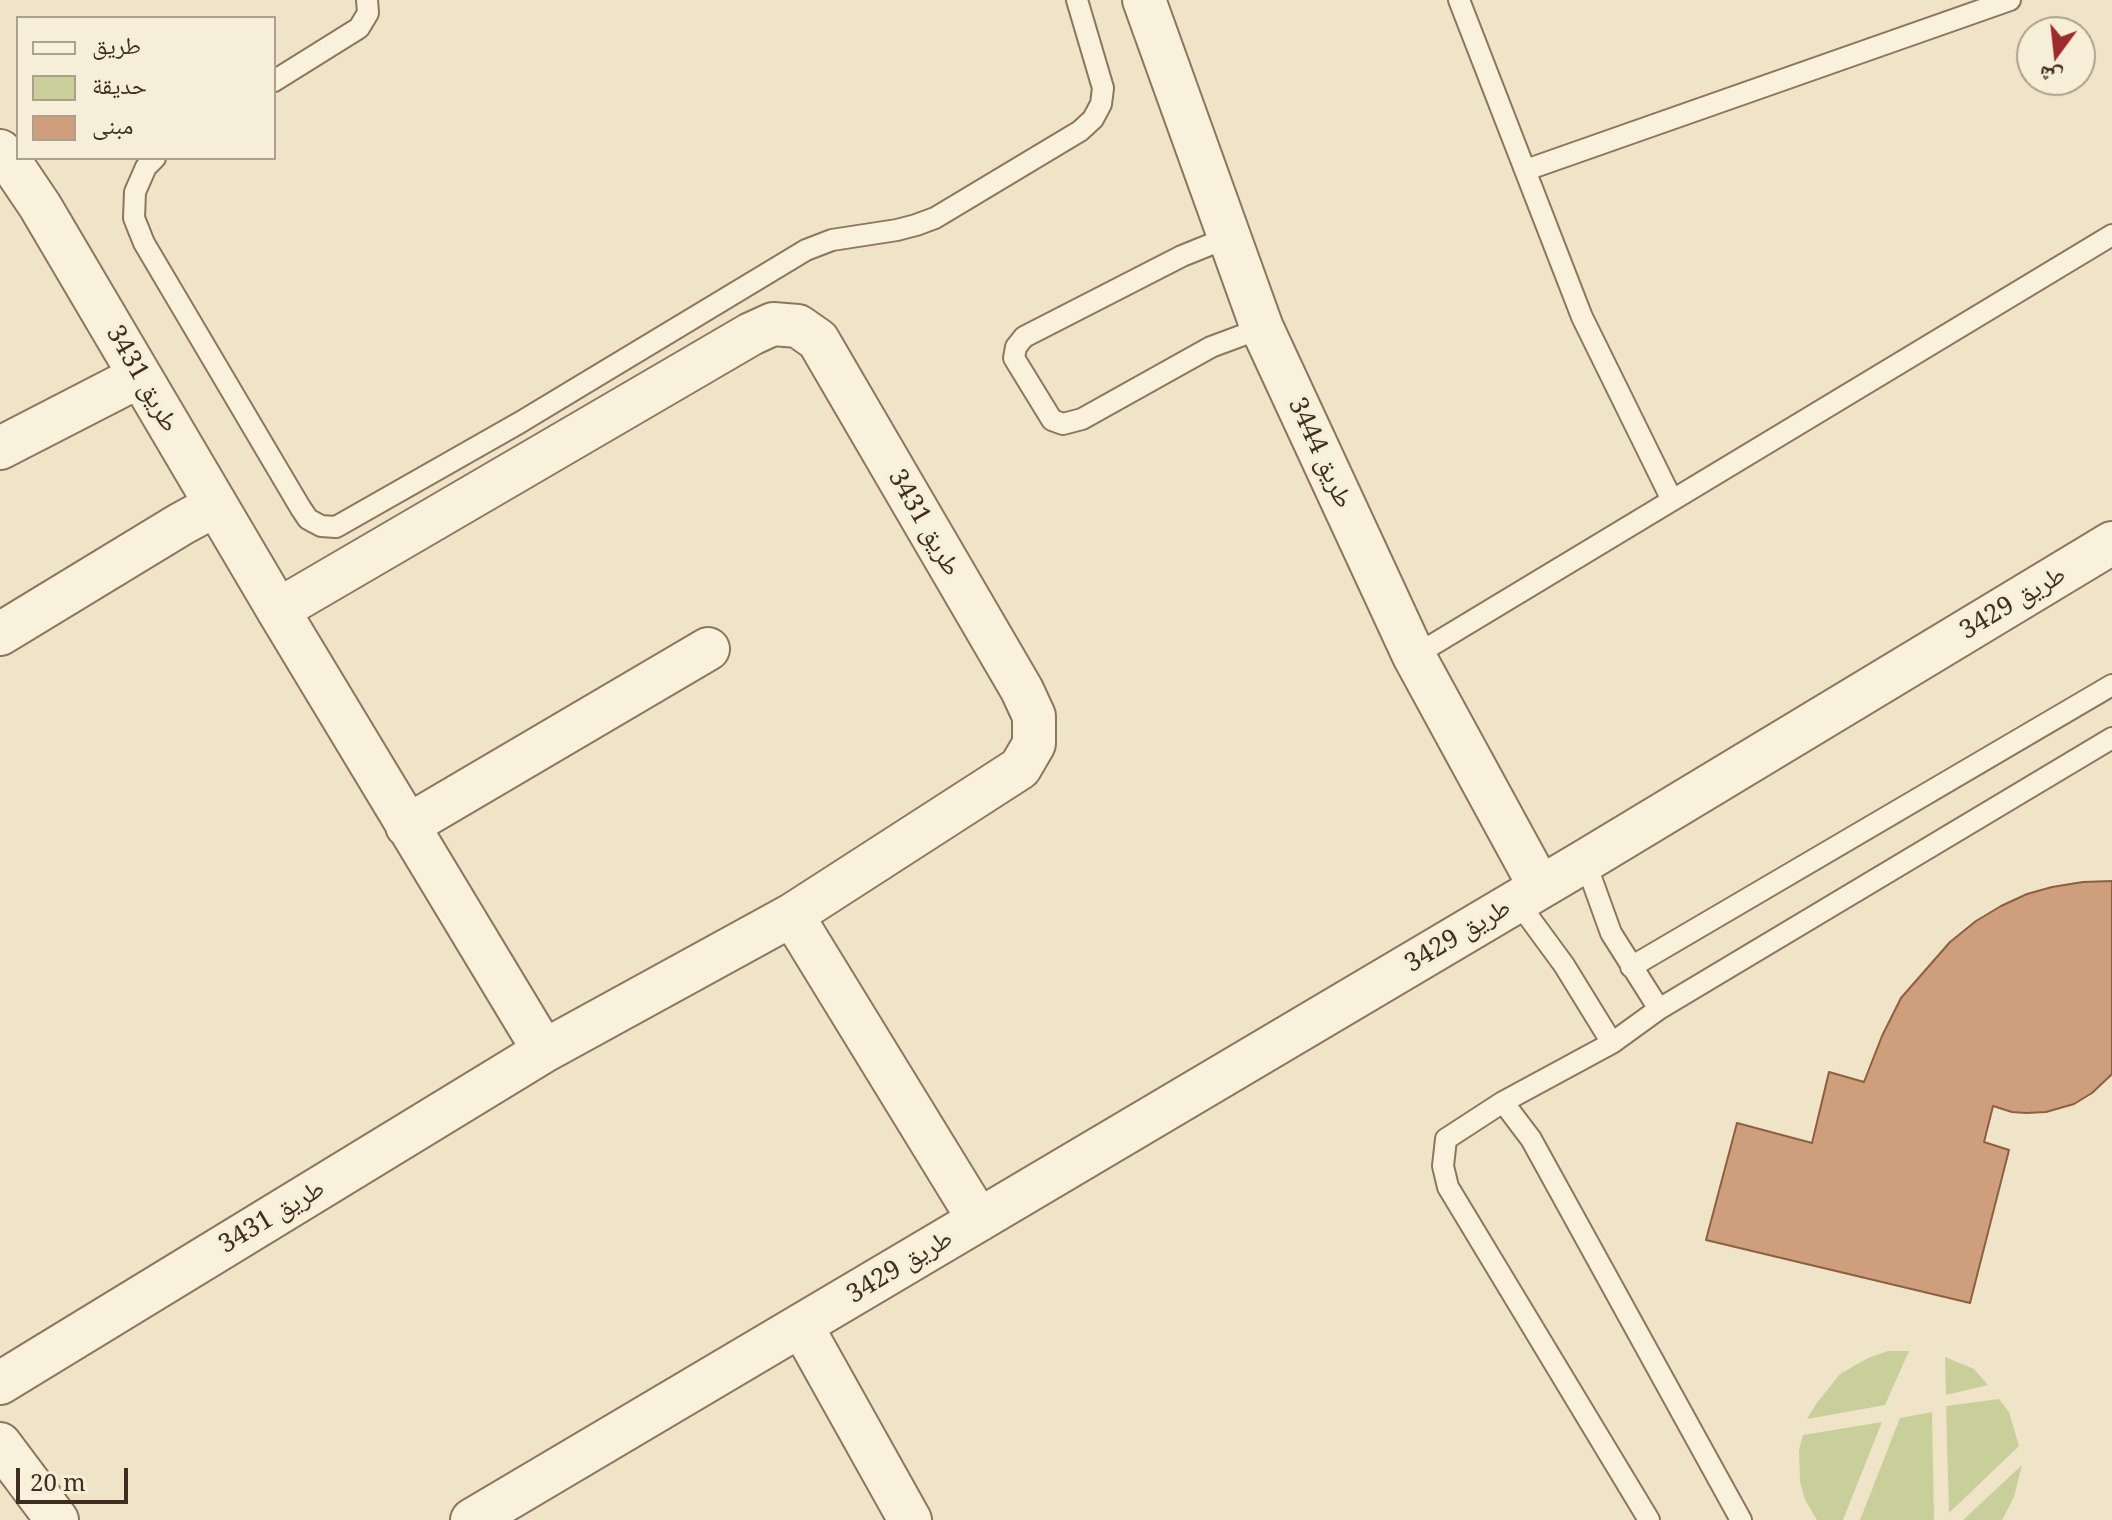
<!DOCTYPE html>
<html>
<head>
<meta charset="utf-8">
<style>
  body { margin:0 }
  #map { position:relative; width:2112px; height:1520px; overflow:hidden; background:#f0e4c8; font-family:"Noto Serif","Noto Naskh Arabic",serif }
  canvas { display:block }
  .legend { position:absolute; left:16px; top:16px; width:260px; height:144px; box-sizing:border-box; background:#f7eed8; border:2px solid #ada18e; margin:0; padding:10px 14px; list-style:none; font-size:24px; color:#3d2e20 }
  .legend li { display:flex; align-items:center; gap:16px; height:40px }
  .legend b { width:40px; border:2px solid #ada18e }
  .north { position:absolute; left:2016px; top:16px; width:80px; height:80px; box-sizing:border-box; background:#f7eed8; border:2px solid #ada18e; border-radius:50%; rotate:195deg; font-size:22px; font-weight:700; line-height:32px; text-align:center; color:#3d2e20 }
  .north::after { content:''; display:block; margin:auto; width:28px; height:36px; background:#9e2a2b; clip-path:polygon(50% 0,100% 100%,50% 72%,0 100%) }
  .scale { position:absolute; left:16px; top:1468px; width:112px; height:36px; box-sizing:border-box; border:4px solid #3d2e20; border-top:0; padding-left:10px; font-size:24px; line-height:28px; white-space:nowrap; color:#3d2e20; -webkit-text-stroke:6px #f7eed8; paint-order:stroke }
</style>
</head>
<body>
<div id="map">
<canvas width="2112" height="1520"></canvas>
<ul class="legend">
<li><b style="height:10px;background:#faf1dc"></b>طريق</li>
<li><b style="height:22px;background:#c9cf9b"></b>حديقة</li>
<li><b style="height:22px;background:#cf9f7d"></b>مبنى</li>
</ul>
<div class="north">ش</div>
<div class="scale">20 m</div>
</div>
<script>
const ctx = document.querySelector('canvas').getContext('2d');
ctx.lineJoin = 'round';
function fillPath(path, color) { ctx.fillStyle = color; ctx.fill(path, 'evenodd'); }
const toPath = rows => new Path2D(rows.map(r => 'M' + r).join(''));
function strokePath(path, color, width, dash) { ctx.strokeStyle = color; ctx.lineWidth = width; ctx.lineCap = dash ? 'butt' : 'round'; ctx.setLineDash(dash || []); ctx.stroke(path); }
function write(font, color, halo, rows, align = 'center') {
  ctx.font = font + ' "Noto Serif","Noto Naskh Arabic",serif'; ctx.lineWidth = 6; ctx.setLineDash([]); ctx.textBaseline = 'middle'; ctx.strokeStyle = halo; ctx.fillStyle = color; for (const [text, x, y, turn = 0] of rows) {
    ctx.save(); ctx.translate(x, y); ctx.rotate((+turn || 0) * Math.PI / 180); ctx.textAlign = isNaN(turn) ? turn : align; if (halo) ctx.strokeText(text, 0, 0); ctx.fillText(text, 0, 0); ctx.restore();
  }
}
fillPath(toPath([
  [1888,1351,1909,1351,1885,1405,1807,1419,1816,1404,1840,1374,1868,1358],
  [1945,1357,1974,1369,1988,1385,1946,1395],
  [1999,1399,2009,1412,2019,1446,1949,1513,1946,1406],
  [1932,1412,1934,1520,1860,1520,1900,1418],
  [1882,1422,1843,1520,1817,1520,1805,1500,1800,1482,1799,1450,1803,1435],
  [2022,1465,2014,1497,2002,1520,1963,1520]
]), '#c9cf9b');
const building = toPath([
  [2112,881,2112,1074,2092,1093,2074,1104,2046,1112,2026,1113,2012,1112,1993,1106,1984,1142,2009,1150,1970,1303,1706,1240,1737,1123,1812,1143,1829,1072,1864,1082,1882,1036,1901,998,1950,942,1976,921,2001,906,2027,894,2052,887,2083,882,2112,881]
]);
fillPath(building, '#cf9f7d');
strokePath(building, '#8d5f41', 2);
const service = toPath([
  [1459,0,1582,317,1672,500],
  [274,81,359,28,368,13,367,0],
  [155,158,146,167,135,192,134,218,144,243,300,507,308,519,321,526,336,527,519,423,806,250,832,240,897,230,916,225,935,218,1080,131,1093,119,1101,104,1103,88,1077,0],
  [1526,170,2010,0],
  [1229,237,1182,256,1024,337,1016,347,1014,358,1052,420,1063,424,1082,419,1211,347,1262,328],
  [1414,656,2112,235],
  [1585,861,1611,933,1659,1009],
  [1517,901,1564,965,1612,1043],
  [1631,967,2112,685],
  [1503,1102,1446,1139,1443,1166,1448,1187,1649,1520],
  [1741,1520,1531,1139,1503,1102,1612,1043,1659,1009,2112,738]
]);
const minor = toPath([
  [1144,0,1262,328,1414,656,1540,887],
  [0,151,11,163,40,206,278,610,544,1051],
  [0,448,140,376],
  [0,634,181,524,216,505],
  [407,826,708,649],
  [792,915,979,1220],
  [801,1325,910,1520],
  [0,1383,544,1051,792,915,1020,768,1034,744,1034,716,1022,690,818,340,798,326,773,324,751,334,278,610],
  [0,1444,57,1520],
  [472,1520,1585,861,2112,543]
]);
strokePath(service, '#8d765c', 24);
strokePath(minor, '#8d765c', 46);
strokePath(service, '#faf1dc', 20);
strokePath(minor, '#faf1dc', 42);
write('26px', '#3d2e20', '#f7eed8', [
  ["طريق 3431",142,379,60],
  ["طريق 3444",1320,453,65],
  ["طريق 3431",924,523,60],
  ["طريق 3429",2013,603,-31],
  ["طريق 3429",1458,936,-31],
  ["طريق 3431",272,1217,-31],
  ["طريق 3429",900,1267,-31]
]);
</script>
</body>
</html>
